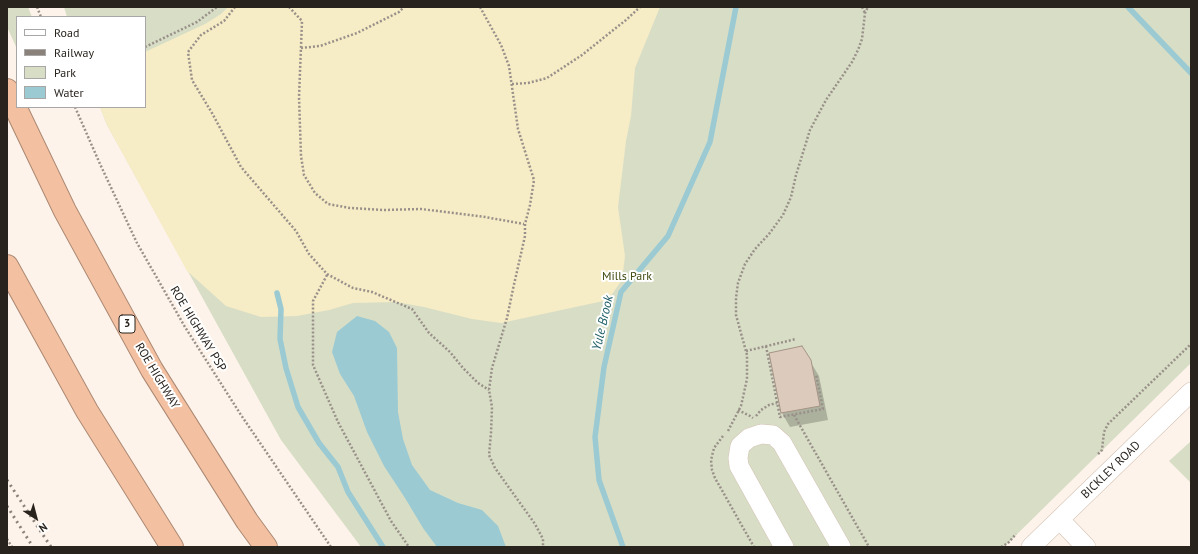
<!DOCTYPE html>
<html>
<head>
<meta charset="utf-8">
<style>
  body { margin:0 }
  #map { position:relative; width:1198px; height:554px; overflow:hidden; background:#fef3ea; font-family:"PT Sans",sans-serif }
  canvas { display:block }
  .frame { position:absolute; inset:0; border:8px solid #29231e; pointer-events:none }
  .legend { position:absolute; left:16px; top:16px; width:130px; height:92px; box-sizing:border-box; background:#fff; border:1px solid #a9a7a5; margin:0; padding:5px 7px; list-style:none; font-size:12px; color:#29231e }
  .legend li { display:flex; align-items:center; gap:8px; height:20px }
  .legend b { width:20px; border:1px solid #a9a7a5 }
  .north { position:absolute; left:16px; top:498px; width:40px; height:40px; -webkit-text-stroke:3px #fff; paint-order:stroke; rotate:144deg; font-size:11px; font-weight:700; line-height:16px; text-align:center; color:#29231e }
  .north::after { content:''; display:block; margin:auto; width:14px; height:18px; background:#29231e; clip-path:polygon(50% 0,100% 100%,50% 72%,0 100%) }
</style>
</head>
<body>
<div id="map">
<canvas width="1198" height="554"></canvas>
<div class="frame"></div>
<ul class="legend">
<li><b style="height:5px;background:#fff"></b>Road</li>
<li><b style="height:5px;background:#89817a"></b>Railway</li>
<li><b style="height:11px;background:#d8dec6"></b>Park</li>
<li><b style="height:11px;background:#9bcad3"></b>Water</li>
</ul>
<div class="north">N</div>
</div>
<script>
const ctx = document.querySelector('canvas').getContext('2d');
ctx.lineJoin = 'round';
function fillPath(path, color) { ctx.fillStyle = color; ctx.fill(path, 'evenodd'); }
const toPath = rows => new Path2D(rows.map(r => 'M' + r).join(''));
function strokePath(path, color, width, dash) { ctx.strokeStyle = color; ctx.lineWidth = width; ctx.lineCap = dash ? 'butt' : 'round'; ctx.setLineDash(dash || []); ctx.stroke(path); }
function write(font, color, halo, rows, align = 'center') {
  ctx.font = font + ' "PT Sans",sans-serif'; ctx.lineWidth = 4; ctx.setLineDash([]); ctx.textBaseline = 'middle'; ctx.strokeStyle = halo; ctx.fillStyle = color; for (const [text, x, y, turn = 0] of rows) {
    ctx.save(); ctx.translate(x, y); ctx.rotate((+turn || 0) * Math.PI / 180); ctx.textAlign = isNaN(turn) ? turn : align; if (halo) ctx.strokeText(text, 0, 0); ctx.fillText(text, 0, 0); ctx.restore();
  }
}
fillPath(toPath([
  [7,7,28,7,32,17,17,17,17,49,7,27],
  [64,7,1191,7,1191,363,1004,547,361,547,281,440,107,125,100,107,145,107,145,17,67,17],
  [1191,441,1191,483,1169,461]
]), '#d8dec6');
fillPath(toPath([
  [228,7,660,7,635,68,631,116,626,141,618,207,625,256,622,280,608,300,501,323,472,319,424,307,396,302,353,303,329,310,297,316,261,317,226,306,187,271,107,125,100,107,145,107,145,52,205,24,221,14]
]), '#f6ecc6');
fillPath(toPath([
  [357,316,375,321,389,332,397,348,398,412,403,439,412,465,430,490,458,503,482,510,498,526,506,547,437,547,423,528,405,498,384,466,367,432,354,396,340,374,332,352,337,332]
]), '#9bcad3');
fillPath(toPath([
  [770,354,810,361,819,376,828,420,790,427,782,413]
]), '#0003');
strokePath(toPath([
  [1128,7,1191,73],
  [277,293,281,309,280,339,286,368,298,407,319,443,338,467,348,492,383,547],
  [623,547,599,480,595,437,604,367,621,292,668,236,710,142,736,7]
]), '#9bcad3', 5.5);
const building = toPath([
  [802,346,811,360,820,406,781,413,769,353,802,346]
]);
fillPath(building, '#dccabc');
strokePath(building, '#a69487', 1);
const minor = toPath([
  [1060,520,1086,547],
  [784,547,739,466,738,458,740,446,749,438,761,434,773,435,782,443,841,547],
  [1031,547,1191,392]
]);
const highway = toPath([
  [7,90,65,211,152,370,247,521,266,547],
  [7,266,87,411,172,547]
]);
strokePath(minor, '#d4c2b4', 20);
strokePath(highway, '#ac8973', 24);
strokePath(toPath([
  [37,7,41,17],
  [235,7,224,21,201,35,188,52,192,80,212,113,241,167,296,231,309,254,327,274,353,288,372,292,412,309,429,333,450,352,463,368,478,383,489,390],
  [289,7,302,21,299,97,301,156,304,175,315,193,328,204,350,208,384,210,421,209,485,217,524,224],
  [480,7,501,45,509,66,518,129,534,180,530,205,525,224,525,236,513,289,507,318,492,368,489,390,492,407,491,433,489,455,495,468,535,524,543,539,543,547],
  [862,7,865,13],
  [145,47,197,22,217,7],
  [301,48,320,46,357,33,399,12,404,7],
  [512,84,528,83,547,78,582,55,626,20,640,7],
  [75,107,100,164,137,243,185,327,241,415,331,547],
  [327,275,313,301,313,365,338,422,391,521,409,547],
  [766,346,780,417,823,409,816,374],
  [746,351,796,339],
  [738,410,750,416,753,418],
  [794,415,869,547],
  [756,416,761,410,769,405,777,403],
  [728,431,741,406,747,379,747,355,736,315,736,298,738,283,745,264,755,249,769,234,783,215,791,197,796,175,810,130,826,100,852,62,858,50,862,39,865,13,868,7],
  [723,436,714,448,711,460,712,470,715,478,754,547],
  [1098,454,1102,450,1104,432,1108,424,1191,344],
  [7,539,12,547],
  [1001,547,1008,543,1016,534]
]), '#999089', 2.5, [2, 2]);
strokePath(minor, '#fff', 19);
strokePath(highway, '#f3c0a1', 22);
strokePath(toPath([
  [7,480,51,547],
  [7,506,33,547]
]), '#89817a', 3, [2, 4]);
for (const [x, y, w] of [
  [127,324,16]
]) { const box = new Path2D(); box.roundRect(x - w / 2, y - 9, w, 18, 3); ctx.fillStyle = '#fff'; ctx.fill(box); strokePath(box, '#29231e', 1); }
write('bold 11px', '#29231e', null, [
  ["3",127,324]
]);
write('12px', '#414c12', '#fff', [
  ["Mills Park",627,277]
]);
write('12px', '#29231e', '#fff', [
  ["ROE HIGHWAY PSP",198,329,59],
  ["ROE HIGHWAY",157,376,59],
  ["BICKLEY ROAD",1111,470,-44]
]);
write('italic 13px', '#205f69', '#fff', [
  ["Yule Brook",603,323,-77]
]);
</script>
</body>
</html>
